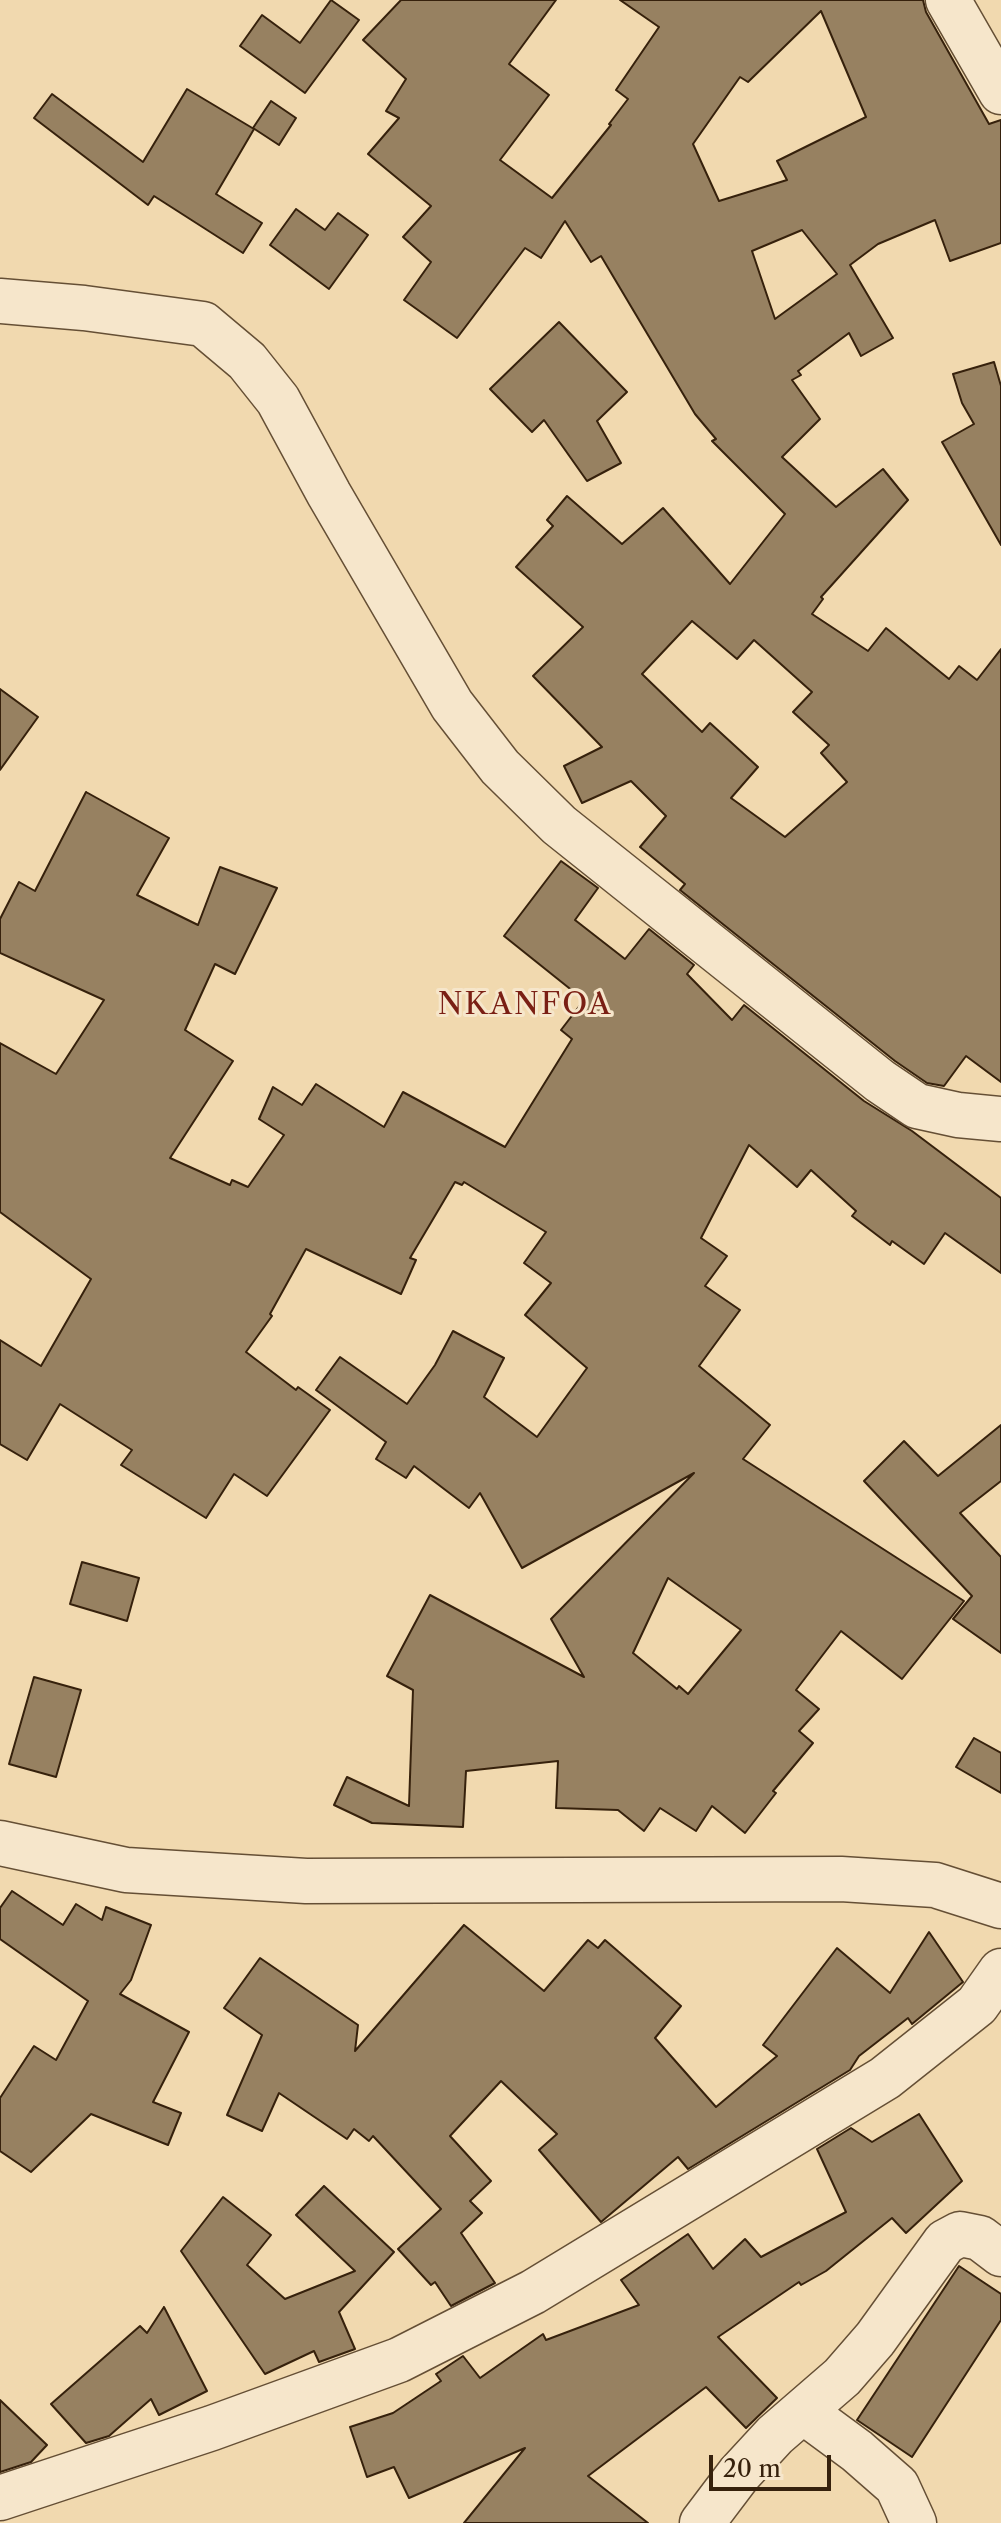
<!DOCTYPE html>
<html>
<head>
<meta charset="utf-8">
<style>
  body { margin:0 }
  #map { position:relative; width:1001px; height:2523px; overflow:hidden; background:#f1d9af; font-family:"Libre Caslon Text",serif }
  canvas { display:block }
  .scale { position:absolute; left:709px; top:2455px; width:122px; height:36px; box-sizing:border-box; border:4px solid #36210c; border-top:0; padding-left:10px; font-size:24px; line-height:28px; white-space:nowrap; color:#36210c; -webkit-text-stroke:6px #f6e6cb; paint-order:stroke }
</style>
</head>
<body>
<div id="map">
<canvas width="1001" height="2523"></canvas>
<div class="scale">20 m</div>
</div>
<script>
const ctx = document.querySelector('canvas').getContext('2d');
ctx.lineJoin = 'round';
function fillPath(path, color) { ctx.fillStyle = color; ctx.fill(path, 'evenodd'); }
const toPath = rows => new Path2D(rows.map(r => 'M' + r).join(''));
function strokePath(path, color, width, dash) { ctx.strokeStyle = color; ctx.lineWidth = width; ctx.lineCap = dash ? 'butt' : 'round'; ctx.setLineDash(dash || []); ctx.stroke(path); }
function write(font, color, halo, rows, align = 'center') {
  ctx.font = font + ' "Libre Caslon Text",serif'; ctx.lineWidth = 6; ctx.setLineDash([]); ctx.textBaseline = 'middle'; ctx.strokeStyle = halo; ctx.fillStyle = color; for (const [text, x, y, turn = 0] of rows) {
    ctx.save(); ctx.translate(x, y); ctx.rotate((+turn || 0) * Math.PI / 180); ctx.textAlign = isNaN(turn) ? turn : align; if (halo) ctx.strokeText(text, 0, 0); ctx.fillText(text, 0, 0); ctx.restore();
  }
}
const building = toPath([
  [331,0,359,20,305,93,240,46,262,15,300,43,331,0],
  [401,0,556,0,509,64,549,95,500,160,552,198,611,125,609,124,628,99,616,90,659,27,620,0,923,0,926,12,989,124,1001,120,1001,243,950,261,935,220,878,244,850,265,893,338,861,356,849,333,798,371,801,375,792,380,820,419,782,457,836,507,883,469,908,500,821,597,823,599,812,614,868,651,886,628,949,679,959,666,977,680,1001,649,1001,1082,966,1056,944,1086,927,1083,895,1061,680,890,685,884,640,847,666,816,631,781,582,803,564,766,602,747,533,676,583,627,516,567,553,526,547,520,567,496,622,544,663,508,730,584,785,514,712,441,716,439,695,414,601,256,591,262,565,221,541,258,525,248,457,338,404,300,431,262,403,237,431,206,368,154,399,118,386,111,406,79,363,40,401,0],
  [821,11,866,117,777,161,787,180,719,201,693,144,740,77,748,82,821,11],
  [802,230,837,274,775,319,752,251,802,230],
  [692,621,737,659,754,640,812,692,793,712,829,745,821,753,847,782,785,837,731,798,758,767,710,723,702,732,642,674,692,621],
  [187,89,254,129,216,194,262,223,243,253,154,196,148,205,34,118,52,94,143,162,187,89],
  [271,101,296,118,279,145,253,128,271,101],
  [296,209,325,230,338,213,368,235,329,289,270,245,296,209],
  [559,322,627,392,597,421,621,463,587,481,544,420,532,432,490,389,559,322],
  [994,362,1001,386,1001,545,942,442,974,424,962,403,953,374,994,362],
  [0,689,38,717,0,770,0,689],
  [86,792,169,838,137,895,198,925,220,867,277,888,235,974,215,964,185,1030,233,1061,170,1158,230,1185,232,1180,248,1187,284,1135,259,1119,273,1087,302,1105,316,1084,384,1127,403,1092,505,1147,572,1039,561,1030,584,1000,504,936,561,861,598,888,575,920,625,959,649,929,694,965,687,974,732,1020,744,1005,864,1101,912,1131,1001,1198,1001,1273,945,1233,924,1264,892,1241,890,1245,852,1216,856,1211,811,1170,797,1187,749,1145,701,1238,727,1256,705,1286,740,1310,699,1366,770,1425,743,1459,964,1601,902,1679,841,1631,796,1690,819,1709,799,1731,813,1743,773,1791,776,1793,745,1833,712,1806,696,1831,660,1808,644,1831,618,1810,556,1808,558,1761,466,1771,463,1827,372,1823,334,1805,347,1777,409,1806,413,1690,387,1676,430,1595,584,1677,551,1619,694,1473,522,1568,480,1493,469,1508,414,1466,406,1478,376,1459,386,1442,316,1390,340,1357,407,1404,435,1365,453,1331,504,1358,484,1397,537,1437,587,1368,525,1315,551,1283,524,1263,546,1232,464,1182,462,1185,455,1182,410,1258,416,1260,401,1294,306,1249,270,1314,272,1316,246,1352,296,1390,298,1387,330,1410,267,1496,234,1474,206,1518,121,1465,132,1450,60,1404,27,1460,0,1444,0,1340,41,1366,91,1279,0,1212,0,1043,56,1074,104,1000,0,953,0,919,19,882,35,891,86,792],
  [668,1578,741,1630,688,1694,679,1686,677,1689,633,1653,668,1578],
  [1001,1425,1001,1481,960,1513,1001,1557,1001,1653,953,1619,972,1596,864,1481,904,1441,938,1476,1001,1425],
  [82,1562,139,1578,127,1621,70,1604,82,1562],
  [34,1677,81,1690,56,1777,9,1764,34,1677],
  [974,1738,1001,1753,1001,1793,956,1767,974,1738],
  [12,1891,63,1925,76,1904,102,1920,106,1907,151,1925,131,1980,120,1994,189,2032,153,2102,181,2113,168,2145,91,2114,31,2172,0,2151,0,2098,34,2046,56,2060,88,2001,0,1939,0,1908,12,1891],
  [464,1925,544,1991,588,1940,598,1948,605,1940,681,2006,655,2038,716,2107,777,2056,763,2045,837,1948,890,1993,929,1932,963,1982,912,2024,908,2018,859,2056,850,2070,688,2169,678,2157,601,2222,539,2150,557,2134,501,2081,450,2136,491,2181,470,2201,482,2213,461,2233,495,2283,451,2306,435,2282,431,2285,398,2249,441,2209,373,2136,369,2141,354,2129,347,2139,279,2093,262,2131,227,2115,262,2035,224,2008,260,1958,358,2025,355,2051,464,1925],
  [919,2114,962,2181,906,2233,892,2218,826,2271,801,2285,799,2282,718,2337,777,2398,746,2428,706,2387,588,2476,648,2523,464,2523,525,2448,409,2498,394,2467,367,2477,350,2427,393,2413,441,2381,436,2374,463,2356,480,2378,543,2334,546,2340,639,2305,621,2280,688,2234,713,2269,745,2239,761,2257,846,2212,817,2149,851,2128,872,2142,919,2114],
  [324,2186,394,2252,339,2312,355,2349,319,2362,314,2351,265,2374,181,2251,223,2197,271,2235,247,2265,285,2299,355,2271,296,2215,324,2186],
  [959,2266,1001,2294,1001,2320,912,2457,857,2420,959,2266],
  [164,2307,207,2391,159,2415,151,2399,109,2436,86,2443,51,2404,140,2326,147,2333,164,2307],
  [0,2400,47,2445,31,2462,0,2472,0,2400]
]);
fillPath(building, '#978161');
strokePath(building, '#36210c', 2);
const minor = toPath([
  [948,0,1001,92],
  [0,301,84,308,203,324,247,361,278,400,329,494,452,705,500,767,559,825,880,1081,917,1106,958,1115,1001,1119],
  [0,1843,126,1870,306,1881,841,1879,935,1885,1001,1906],
  [804,2412,857,2451,897,2486,914,2523],
  [0,2498,212,2428,399,2360,533,2292,885,2078,977,2005,1001,1971],
  [702,2523,739,2474,775,2435,842,2377,875,2339,945,2242,960,2234,980,2238,1001,2254]
]);
strokePath(minor, '#654f35', 47);
strokePath(minor, '#f6e6cb', 44);
ctx.letterSpacing = '2px';
write('30px', '#7a1f14', '#f6e6cb', [
  ["NKANFOA",525,1005]
]);
ctx.letterSpacing = '0px';
</script>
</body>
</html>
